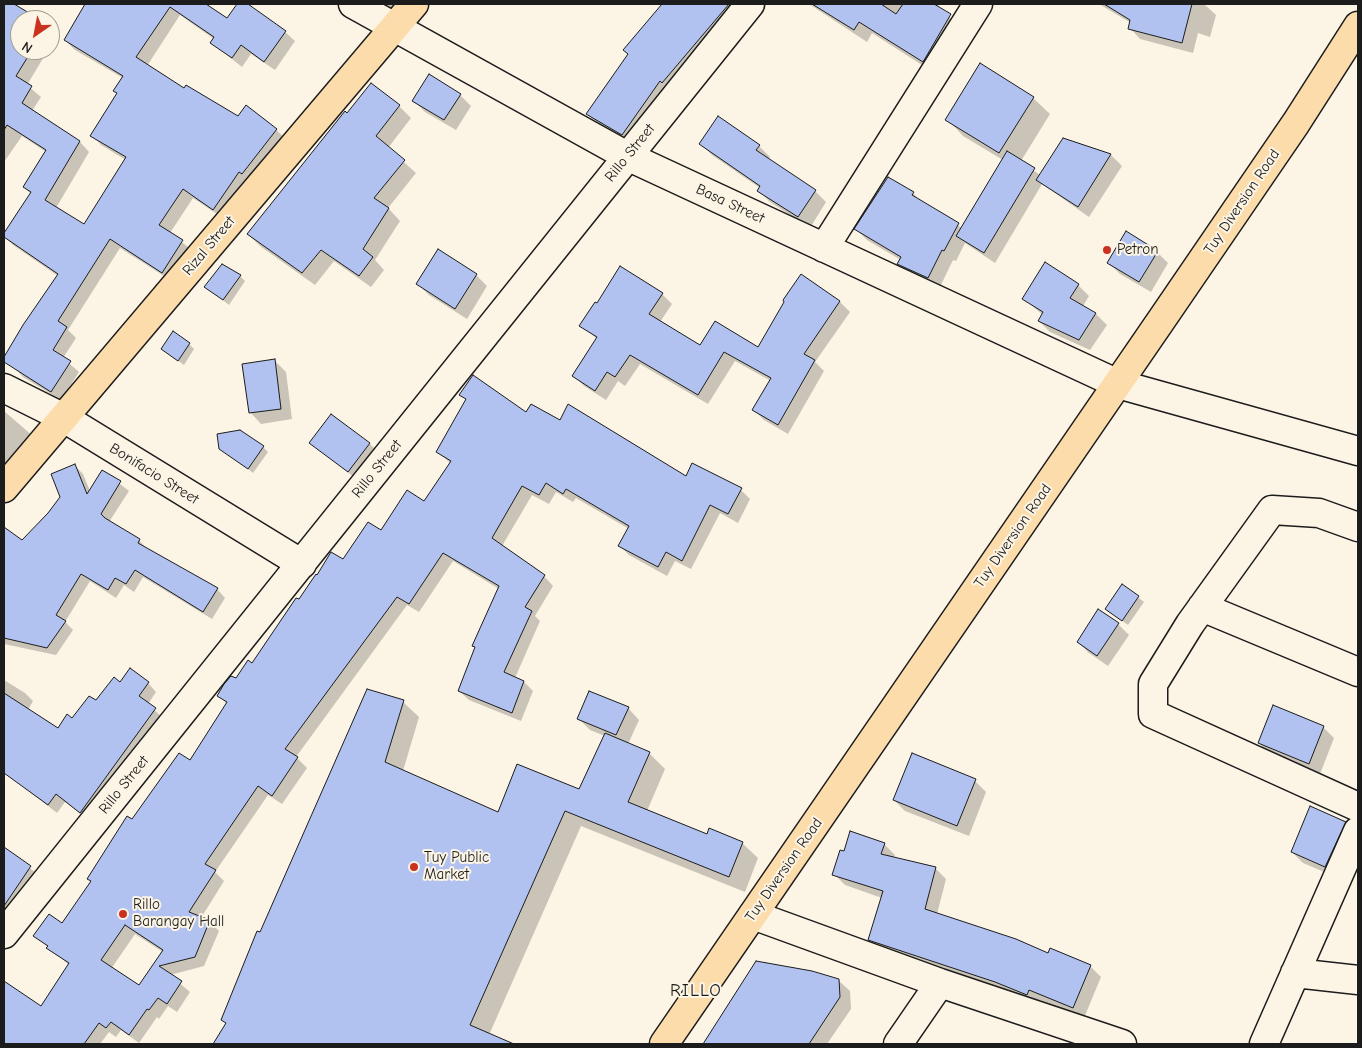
<!DOCTYPE html>
<html>
<head>
<meta charset="utf-8">
<style>
  body { margin:0 }
  #map { position:relative; width:1362px; height:1048px; overflow:hidden; background:#fcf5e5; font-family:"Comic Neue",sans-serif }
  canvas { display:block }
  .frame { position:absolute; inset:0; border:5px solid #1c1c1c; pointer-events:none }
  .north { position:absolute; left:10px; top:10px; width:50px; height:50px; box-sizing:border-box; background:#fcf5e5; border:1px solid #a29e95; border-radius:50%; rotate:213deg; font-size:14px; font-weight:700; line-height:20px; text-align:center; color:#1c1c1c }
  .north::after { content:''; display:block; margin:auto; width:18px; height:22px; background:#c8321e; clip-path:polygon(50% 0,100% 100%,50% 72%,0 100%) }
</style>
</head>
<body>
<div id="map">
<canvas width="1362" height="1048"></canvas>
<div class="frame"></div>
<div class="north">N</div>
</div>
<script>
const ctx = document.querySelector('canvas').getContext('2d');
ctx.lineJoin = 'round';
function fillPath(path, color) { ctx.fillStyle = color; ctx.fill(path, 'evenodd'); }
const toPath = rows => new Path2D(rows.map(r => 'M' + r).join(''));
function strokePath(path, color, width, dash) { ctx.strokeStyle = color; ctx.lineWidth = width; ctx.lineCap = dash ? 'butt' : 'round'; ctx.setLineDash(dash || []); ctx.stroke(path); }
function write(font, color, halo, rows, align = 'center') {
  ctx.font = font + ' "Comic Neue",sans-serif'; ctx.lineWidth = 4; ctx.setLineDash([]); ctx.textBaseline = 'middle'; ctx.strokeStyle = halo; ctx.fillStyle = color; for (const [text, x, y, turn = 0] of rows) {
    ctx.save(); ctx.translate(x, y); ctx.rotate((+turn || 0) * Math.PI / 180); ctx.textAlign = isNaN(turn) ? turn : align; if (halo) ctx.strokeText(text, 0, 0); ctx.fillText(text, 0, 0); ctx.restore();
  }
}
fillPath(toPath([
  [4,4,12,4,39,20,20,20,20,50,48,50,27,85,41,97,32,111,80,142,89,152,56,208,84,225,126,160,101,145,92,135,118,94,123,78,75,50,65,40,87,4,204,4,228,20,239,4,246,4,285,32,295,41,275,70,251,54,242,67,212,43,214,39,180,15,147,66,185,90,238,118,276,130,286,139,223,218,193,198,170,233,192,250,172,281,120,248,68,330,76,338,63,358,79,372,61,400,23,377,14,367,58,276,13,245,4,236,31,194,24,187,46,152,22,136,4,162],
  [379,4,402,4,396,14],
  [663,4,762,4,640,152,606,132,588,114,629,55,624,50],
  [809,4,939,4,938,8,963,28,936,74,872,33,867,42],
  [1099,4,1204,4,1216,15,1210,37,1198,33,1193,53,1140,39,1130,28,1131,23],
  [50,28,57,35,50,47],
  [460,95,471,106,456,130,425,112,414,101],
  [1033,98,1050,114,1021,161,1040,175,1064,139,1111,155,1122,166,1089,217,1042,184,995,263,965,243,956,261,953,260,939,289,910,275,899,264,901,260,867,240,856,229,913,193,923,204,962,228,1003,160,963,136,947,119],
  [399,106,411,118,388,148,416,173,388,208,400,221,375,260,384,270,371,287,334,261,315,285,260,246,248,234,347,115],
  [701,144,759,146,770,157,768,160,815,191,826,202,810,228,770,202,759,191,760,188,712,155],
  [1157,252,1168,263,1151,292,1120,274,1109,263],
  [1046,264,1078,285,1089,296,1083,306,1096,314,1107,325,1090,350,1050,332,1039,321,1043,315,1024,299],
  [476,275,487,286,467,319,429,295,418,284],
  [240,276,245,281,229,305,206,287],
  [801,276,840,302,850,312,815,362,824,371,788,434,764,420,754,410,771,381,735,361,708,404,640,364,625,386,618,381,606,400,584,386,574,376,597,339,581,325,662,294,672,304,660,322,700,347,758,349],
  [189,344,194,349,184,365,162,349],
  [275,361,286,372,292,419,261,424,250,412],
  [461,394,560,422,686,478,741,490,750,499,738,523,720,513,691,569,675,561,667,576,629,555,620,546,629,529,576,498,573,502,556,492,549,504,532,495,502,546,544,576,553,586,535,616,540,621,515,678,524,682,533,691,521,721,469,700,459,691,499,589,453,561,419,612,407,605,296,757,307,768,282,804,268,795,215,872,224,881,201,918,209,921,219,931,204,966,170,975,190,992,177,1012,168,1006,159,1019,157,1017,139,1043,121,1030,116,1037,109,1032,100,1044,4,1044,4,982,42,1008,69,965,35,936,62,925,132,821,190,762,227,704,219,696,253,664,299,601,381,532,425,503,450,463,438,452,467,400],
  [135,934,163,952,139,987,111,969],
  [4,411,34,437,4,477],
  [331,416,370,444,381,455,360,482,311,443],
  [263,447,268,452,253,473,224,450],
  [74,465,83,474,90,491,103,471,129,491,109,522,139,540,147,549,217,589,225,598,212,619,143,577,134,592,124,585,116,598,90,581,65,622,73,630,56,655,4,644,4,553,16,538,22,542,49,514,62,497],
  [1122,585,1144,602,1128,625,1106,609],
  [1118,624,1129,635,1108,666,1089,653,1078,642],
  [4,680,25,693,33,701,28,710,58,730,120,683,148,683,156,692,148,704,163,718,89,820,65,802,57,813,11,777,33,746,4,727],
  [403,702,419,717,403,771,499,814,579,791,605,736,590,730,579,719,628,708,639,720,628,744,649,753,665,769,647,811,707,836,742,843,758,858,745,892,581,826,489,1035,511,1044,223,1044,217,1039,226,1024,223,1020,260,934],
  [1323,727,1334,738,1320,774,1270,754,1259,743],
  [975,781,986,792,969,836,905,811,894,800],
  [1345,823,1356,834,1336,877,1303,863,1292,852],
  [884,844,895,855,894,858,935,868,946,879,937,914,1049,954,1090,966,1101,977,1084,1018,1040,1000,1038,1005,880,950,869,940,882,898,845,885,834,874,844,853],
  [4,849,39,875,4,926],
  [838,980,850,991,851,1009,827,1044,706,1043]
]), '#0003');
const building = toPath([
  [4,4,14,4,41,20,20,20,20,50,32,50,16,76,32,86,22,103,80,141,45,200,84,224,126,157,90,136,117,93,113,91,123,76,64,40,85,4,206,4,227,18,237,4,248,4,286,31,264,62,241,45,232,58,210,43,214,37,170,7,136,57,184,88,186,85,238,116,246,105,277,129,242,174,239,172,213,210,183,189,159,225,183,240,162,273,110,239,58,321,67,327,53,350,71,361,51,392,4,362,4,357,23,325,58,274,4,237,4,233,31,192,23,187,46,150,7,125,4,130,4,4],
  [662,4,729,4,662,83,660,81,622,135,586,114,628,54,623,50,662,4],
  [812,4,881,4,896,14,903,4,934,4,951,14,923,62,859,22,854,30,812,4],
  [1104,4,1192,4,1182,43,1128,29,1130,20,1104,4],
  [980,63,1034,97,999,153,945,120,980,63],
  [429,74,461,94,444,120,412,101,429,74],
  [371,83,400,105,376,136,405,160,374,198,389,208,363,249,373,257,359,276,321,250,302,273,247,234,345,111,347,113,371,83],
  [718,116,760,145,756,150,816,190,798,217,757,191,760,186,699,144,718,116],
  [1063,138,1111,154,1078,207,1036,180,1063,138],
  [1007,151,1035,168,984,253,956,236,1007,151],
  [888,177,914,192,912,195,959,223,944,251,942,250,928,278,897,264,901,257,854,229,888,177],
  [1126,231,1158,251,1139,282,1107,263,1126,231],
  [438,249,477,274,455,309,416,284,438,249],
  [1045,262,1079,284,1070,298,1096,313,1079,340,1038,321,1043,312,1022,299,1045,262],
  [222,264,241,275,223,300,204,287,222,264],
  [620,266,663,293,649,314,700,345,715,321,758,347,784,302,783,300,801,274,840,301,804,354,815,360,778,425,752,410,771,378,724,352,698,395,630,355,615,377,607,372,595,391,572,376,597,337,579,326,595,302,597,303,620,266],
  [173,331,190,343,178,361,161,349,173,331],
  [275,359,281,409,249,413,242,364,275,359],
  [473,375,526,412,531,404,560,420,568,404,686,476,692,463,742,488,728,514,710,505,682,561,666,552,658,567,618,546,629,526,566,489,563,494,546,483,539,495,522,486,492,538,545,575,525,607,532,611,504,672,524,681,512,713,458,691,475,647,472,646,499,586,443,553,409,604,397,597,285,749,298,757,272,796,258,786,205,864,216,870,189,912,210,920,195,957,159,966,182,981,167,1004,158,998,149,1010,147,1009,129,1035,111,1022,106,1028,99,1023,84,1044,4,1044,4,981,41,1006,69,963,46,948,48,946,33,936,49,914,62,923,91,881,87,879,127,816,132,819,179,753,190,760,227,702,217,696,224,684,231,676,236,678,248,660,252,663,296,598,299,599,316,574,317,575,331,552,343,559,368,522,381,530,407,490,424,501,451,461,436,452,466,399,459,395,473,375],
  [125,925,163,950,139,985,101,960,125,925],
  [331,414,370,443,348,472,309,443,331,414],
  [240,430,264,446,248,469,219,449,217,434,240,430],
  [75,464,87,494,102,470,121,481,101,514,105,518,140,539,138,543,218,588,203,612,135,570,126,584,115,578,108,590,81,574,56,615,66,621,47,648,4,638,4,527,22,540,48,513,60,497,51,474,75,464],
  [1122,584,1139,596,1122,621,1105,609,1122,584],
  [1098,609,1119,623,1097,656,1077,642,1098,609],
  [130,668,149,682,139,696,156,708,80,813,56,794,48,805,4,773,4,693,58,728,67,714,72,718,89,696,96,700,114,677,120,682,130,668],
  [367,689,404,700,385,762,498,812,517,764,579,789,605,733,650,752,628,802,707,834,709,828,743,842,729,877,565,811,470,1025,514,1044,213,1044,226,1023,221,1020,257,931,260,932,367,689],
  [589,691,629,707,616,735,577,719,589,691],
  [1273,705,1324,726,1309,764,1258,743,1273,705],
  [912,753,976,779,957,826,893,800,912,753],
  [1310,806,1346,822,1325,867,1291,852,1310,806],
  [850,831,885,843,881,854,936,867,925,909,1016,939,1048,953,1050,948,1091,965,1073,1008,1029,990,1027,995,995,982,868,940,883,891,832,875,840,850,844,851,850,831],
  [4,847,31,866,4,906,4,847],
  [756,961,812,971,839,979,840,997,809,1044,703,1044,756,961]
]);
fillPath(building, '#b1c2f1');
strokePath(building, '#1c1c1c', 1);
const minor = toPath([
  [353,4,627,156,1118,384,1358,451],
  [824,248,978,4],
  [4,388,64,418,302,564],
  [1358,527,1319,513,1272,510,1190,624,1153,684,1153,714,1358,807],
  [1202,607,1358,672],
  [753,915,940,983,1122,1044],
  [4,934,750,4],
  [1295,973,1358,980],
  [898,1044,940,983],
  [1264,1044,1358,831]
]);
const major = toPath([
  [4,488,414,4],
  [664,1044,1162,319,1296,123,1358,26]
]);
strokePath(minor, '#1c1c1c', 31);
strokePath(major, '#1c1c1c', 31);
strokePath(minor, '#fcf5e5', 28);
strokePath(major, '#fddcac', 28);
for (const [x, y, r, color] of [
  [1107,250,5,"#c8321e"],
  [414,867,5,"#c8321e"],
  [123,914,5,"#c8321e"]
]) { const dot = new Path2D(); dot.arc(x, y, r, 0, 2 * Math.PI); ctx.fillStyle = color; ctx.fill(dot); strokePath(dot, '#fcf5e5', 2); }
write('15px', '#1c1c1c', '#fcf5e5', [
  ["Rillo Street",630,153,-51],
  ["Tuy Diversion Road",1242,202,-56],
  ["Basa Street",730,204,25],
  ["Rizal Street",209,246,-50],
  ["Rillo Street",377,469,-51],
  ["Bonifacio Street",154,474,32],
  ["Tuy Diversion Road",1013,536,-55],
  ["Rillo Street",124,785,-51],
  ["Tuy Diversion Road",784,870,-55]
]);
write('15px', '#1c1c1c', '#fcf5e5', [
  ["Petron",1117,250],
  ["Tuy Public",424,858],
  ["Market",424,875],
  ["Rillo",133,905],
  ["Barangay Hall",133,922]
], 'left');
ctx.letterSpacing = '1px';
write('18px', '#1c1c1c', '#fcf5e5', [
  ["RILLO",696,991]
]);
ctx.letterSpacing = '0px';
</script>
</body>
</html>
